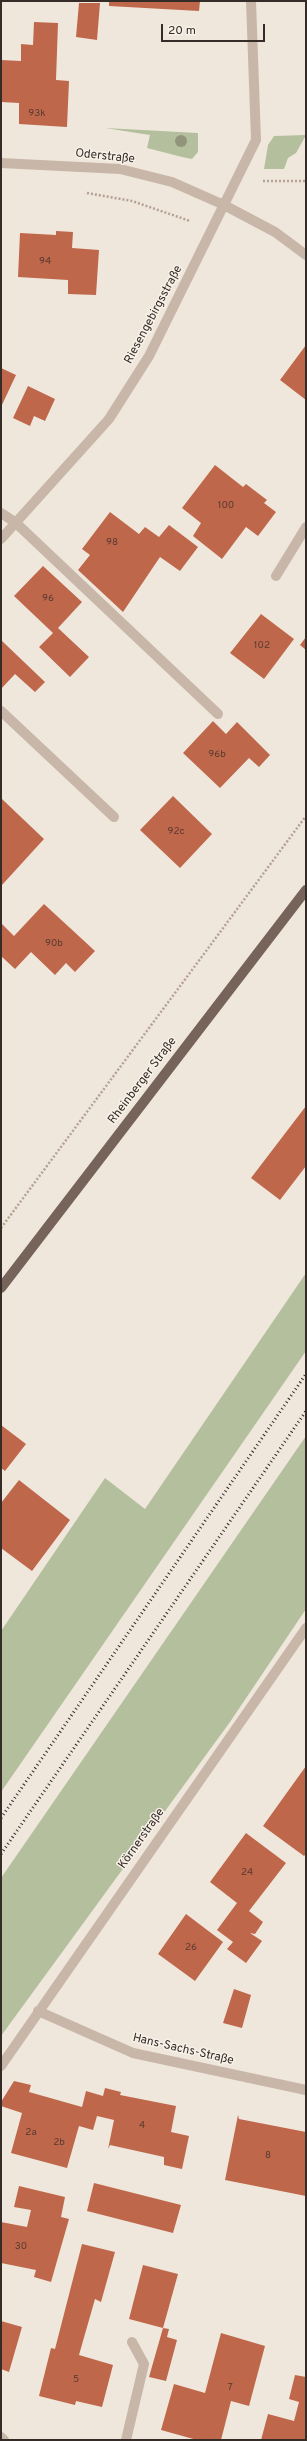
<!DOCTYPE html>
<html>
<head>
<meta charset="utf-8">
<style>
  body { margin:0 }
  #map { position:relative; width:307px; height:2441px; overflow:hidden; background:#f0e7dc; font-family:Overpass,sans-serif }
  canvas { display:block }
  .frame { position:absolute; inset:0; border:2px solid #352c28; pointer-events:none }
  .scale { position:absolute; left:161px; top:24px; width:104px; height:18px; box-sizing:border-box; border:2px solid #352c28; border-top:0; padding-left:5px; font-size:12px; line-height:14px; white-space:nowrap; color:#352c28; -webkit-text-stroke:3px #f8f1e8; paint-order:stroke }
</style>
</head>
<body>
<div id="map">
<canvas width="307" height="2441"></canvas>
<div class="frame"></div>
<div class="scale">20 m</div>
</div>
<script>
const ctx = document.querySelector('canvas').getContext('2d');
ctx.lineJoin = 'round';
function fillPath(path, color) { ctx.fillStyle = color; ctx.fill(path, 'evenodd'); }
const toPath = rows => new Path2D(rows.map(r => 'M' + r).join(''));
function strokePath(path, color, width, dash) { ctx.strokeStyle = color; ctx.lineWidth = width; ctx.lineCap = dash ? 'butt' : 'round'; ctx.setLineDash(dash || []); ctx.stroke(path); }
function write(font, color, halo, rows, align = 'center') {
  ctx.font = font + ' Overpass,sans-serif'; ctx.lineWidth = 3; ctx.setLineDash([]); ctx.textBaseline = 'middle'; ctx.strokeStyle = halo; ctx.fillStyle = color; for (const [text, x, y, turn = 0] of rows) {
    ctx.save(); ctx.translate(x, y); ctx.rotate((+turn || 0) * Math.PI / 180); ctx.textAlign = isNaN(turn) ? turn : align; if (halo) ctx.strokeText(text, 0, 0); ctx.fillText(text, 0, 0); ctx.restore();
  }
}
fillPath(toPath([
  [105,128,198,133,198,152,192,159,182,157,147,148,150,135],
  [306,135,296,153,288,158,284,169,264,169,268,145,274,136],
  [306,1273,306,1351,1,1792,1,1631,105,1478,145,1509],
  [306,1436,306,1609,230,1722,1,2036,1,1878]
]), '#b3bf9d');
fillPath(toPath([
  [109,1,200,1,199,11,109,6],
  [79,3,100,3,97,40,76,37],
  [34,22,58,23,56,80,69,81,67,127,19,124,19,103,1,102,1,60,21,61,21,44,33,45],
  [56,231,73,232,72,248,99,250,96,295,68,294,68,280,18,277,20,233,56,235],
  [306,345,306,400,280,380],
  [1,368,16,375,1,407],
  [28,386,55,399,45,421,34,416,30,426,13,418],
  [215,465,243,487,246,484,267,500,264,503,276,512,258,536,246,527,222,559,193,536,201,523,182,508],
  [110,512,139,534,145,527,159,537,169,525,198,547,180,571,160,557,123,612,78,570,90,555,82,549],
  [43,566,82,602,58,628,89,657,70,677,39,647,53,633,14,596],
  [261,614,294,639,264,679,230,653],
  [306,637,306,650,300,645],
  [1,640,45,682,35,692,15,674,1,689],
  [213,721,226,734,237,722,270,755,259,767,249,758,220,788,183,753],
  [173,796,212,834,180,868,140,830],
  [2,799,44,839,2,885,1,800],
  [44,904,95,951,75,972,66,963,55,975,31,952,15,969,1,956,1,923,14,936],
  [306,1106,306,1166,280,1200,251,1178],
  [1,1425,26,1444,5,1471,1,1468],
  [19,1480,70,1520,32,1571,1,1548,1,1503],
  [306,1766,306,1854,304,1856,263,1826],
  [246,1833,286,1863,249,1911,263,1922,255,1934,250,1933,262,1941,246,1963,227,1949,233,1942,217,1930,237,1903,210,1882],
  [186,1914,223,1942,195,1981,158,1954],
  [234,1989,251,1995,242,2028,223,2023],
  [14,2081,31,2085,29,2092,82,2107,86,2091,103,2096,105,2088,121,2092,120,2095,176,2106,171,2132,189,2136,182,2169,164,2165,164,2157,110,2145,108,2149,114,2120,97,2116,93,2130,79,2126,67,2168,11,2153,22,2113,1,2106,1,2102],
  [238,2115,239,2119,306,2132,306,2196,225,2180],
  [94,2183,181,2205,173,2233,87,2211],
  [19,2186,65,2197,61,2217,69,2219,51,2282,34,2277,36,2270,1,2263,1,2222,27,2227,31,2210,14,2207],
  [82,2244,115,2252,101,2302,95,2299,79,2355,113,2365,102,2407,76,2401,75,2405,39,2396,51,2348,55,2349],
  [143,2265,178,2274,163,2328,169,2329,167,2337,177,2340,166,2381,149,2377,163,2328,129,2319],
  [1,2321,22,2327,9,2372,1,2369],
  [221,2333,265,2346,249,2406,231,2401,221,2440,197,2440,161,2430,174,2384,205,2393],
  [295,2375,306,2377,306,2440,261,2440,268,2414,294,2421,299,2402,289,2399]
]), '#bf674b');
strokePath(toPath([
  [263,181,306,181],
  [87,193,132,201,190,221],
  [1,1228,306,816]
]), '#b4a193', 2.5, [2, 2]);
strokePath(toPath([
  [1,163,120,169,172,182,224,205,275,232,306,255],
  [1,513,16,523,218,714],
  [1,539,109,419,149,356,256,140,251,1],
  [276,576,306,527],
  [1,711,114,817],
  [38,2011,133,2053,306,2090],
  [1,2066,306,1628],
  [1,2437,4,2440],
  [126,2440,144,2364,132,2342]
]), '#c8b7a8', 10);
strokePath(toPath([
  [1,1288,306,890]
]), '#76635a', 10);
strokePath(toPath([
  [1,1818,306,1374],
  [1,1854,306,1411]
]), '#352c28', 3, [1, 3]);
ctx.fillStyle = '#92957c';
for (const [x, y] of [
  [181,141]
]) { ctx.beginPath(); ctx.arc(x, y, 6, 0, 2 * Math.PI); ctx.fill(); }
write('10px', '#583b31', null, [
  ["93k",37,114],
  ["94",45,262],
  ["100",226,506],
  ["98",112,543],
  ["96",48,599],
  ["102",262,646],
  ["96b",217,755],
  ["92c",176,832],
  ["90b",54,944],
  ["24",247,1873],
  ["26",191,1948],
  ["4",142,2126],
  ["2a",31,2133],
  ["2b",59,2143],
  ["8",268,2156],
  ["30",21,2247],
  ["5",76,2380],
  ["7",230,2388]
]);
write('12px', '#352c28', '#f8f1e8', [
  ["Oderstraße",105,157,6],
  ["Riesengebirgsstraße",154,315,-62],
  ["Rheinberger Straße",143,1081,-53],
  ["Körnerstraße",142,1839,-55],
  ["Hans-Sachs-Straße",183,2050,13]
]);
</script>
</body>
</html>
